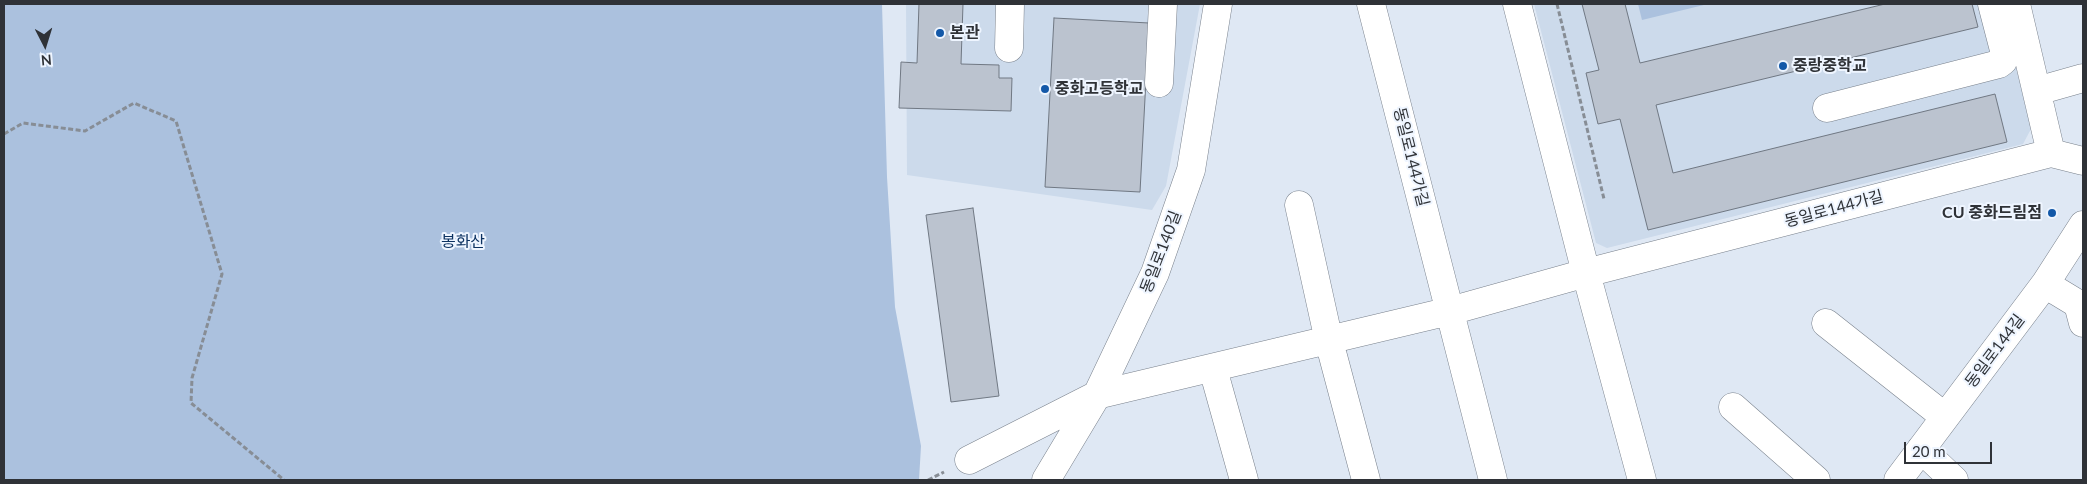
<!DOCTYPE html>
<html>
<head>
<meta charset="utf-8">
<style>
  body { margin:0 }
  #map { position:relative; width:2087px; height:484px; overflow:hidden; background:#dfe8f4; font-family:Lato,sans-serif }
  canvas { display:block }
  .frame { position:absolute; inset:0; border:5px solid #2f3237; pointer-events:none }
  .north { position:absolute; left:20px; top:20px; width:50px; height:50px; -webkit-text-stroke:4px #eef5ff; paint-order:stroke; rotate:175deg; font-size:14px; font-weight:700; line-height:20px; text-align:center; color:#2f3237 }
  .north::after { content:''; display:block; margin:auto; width:18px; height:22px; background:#2f3237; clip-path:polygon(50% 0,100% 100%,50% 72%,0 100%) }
  .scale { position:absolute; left:1904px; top:442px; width:88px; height:22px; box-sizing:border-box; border:2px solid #2f3237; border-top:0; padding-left:6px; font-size:15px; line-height:18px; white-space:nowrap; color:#2f3237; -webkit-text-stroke:4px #eef5ff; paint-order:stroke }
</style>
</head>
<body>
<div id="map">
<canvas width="2087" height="484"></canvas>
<div class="frame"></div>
<div class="north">N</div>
<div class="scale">20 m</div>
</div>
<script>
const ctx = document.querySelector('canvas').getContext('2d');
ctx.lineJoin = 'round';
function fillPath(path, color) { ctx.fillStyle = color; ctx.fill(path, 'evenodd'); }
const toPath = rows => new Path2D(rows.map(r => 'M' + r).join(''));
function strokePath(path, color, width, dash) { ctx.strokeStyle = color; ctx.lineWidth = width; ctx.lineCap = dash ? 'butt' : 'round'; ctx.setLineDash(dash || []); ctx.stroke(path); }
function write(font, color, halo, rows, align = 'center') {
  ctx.font = font + ' Lato,"Noto Sans KR",sans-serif'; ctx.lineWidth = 4; ctx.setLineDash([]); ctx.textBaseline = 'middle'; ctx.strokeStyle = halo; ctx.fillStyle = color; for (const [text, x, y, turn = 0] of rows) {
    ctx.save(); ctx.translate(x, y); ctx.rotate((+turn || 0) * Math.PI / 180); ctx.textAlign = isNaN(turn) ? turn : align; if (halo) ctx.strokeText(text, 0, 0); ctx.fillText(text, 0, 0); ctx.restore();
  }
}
fillPath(toPath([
  [906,4,1200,4,1166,186,1152,210,907,175],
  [1534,4,2001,4,2031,129,2023,144,1607,248,1596,243]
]), '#ccdaeb');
fillPath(toPath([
  [4,4,882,4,887,177,895,307,921,446,919,480,4,480],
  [1638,4,1708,4,1642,20]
]), '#abc1de');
const building = toPath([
  [919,4,963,4,961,64,999,65,999,78,1012,78,1011,111,899,108,901,62,917,63,919,4],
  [1582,4,1625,4,1640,63,1885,4,1972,4,1978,27,1656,105,1673,173,1995,94,2007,142,1648,230,1620,119,1598,124,1586,73,1599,70,1582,4],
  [1054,18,1149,23,1140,192,1045,187,1054,18],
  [973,208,999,396,951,402,926,215,973,208]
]);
fillPath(building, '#bbc3cf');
strokePath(building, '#707883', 1);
const minor = toPath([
  [1371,4,1493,480],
  [1517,4,1586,273,1642,480],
  [2016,4,2051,153],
  [1009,48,1010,4],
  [1159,83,1163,4],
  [2037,91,2083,78],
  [1827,108,1999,64,2003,61,2004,50,1992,4],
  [1299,205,1329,341,1366,480],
  [2045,284,2078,304,2083,323],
  [1826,323,1945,417],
  [1213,369,1244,480],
  [1733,407,1816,480],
  [1921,449,1954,480],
  [969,460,1097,395,1450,311,1586,273,2051,153,2083,161],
  [1046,480,1097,395,1155,273,1191,170,1218,4],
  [1898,480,2045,284,2083,225]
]);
strokePath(minor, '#79818c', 29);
strokePath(toPath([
  [1557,4,1604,199],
  [4,134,23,123,85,131,134,103,176,121,222,274,192,378,191,403,284,480],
  [928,480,944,472]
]), '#878d95', 3, [5, 2.5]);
strokePath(minor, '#fff', 28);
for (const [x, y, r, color] of [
  [940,33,5,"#1358a8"],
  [1783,66,5,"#1358a8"],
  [1045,89,5,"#1358a8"],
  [2052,213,5,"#1358a8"]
]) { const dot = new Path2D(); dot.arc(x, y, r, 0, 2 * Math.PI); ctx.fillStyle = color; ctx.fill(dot); strokePath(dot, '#eef5ff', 2); }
write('bold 16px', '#2f3237', '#eef5ff', [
  ["본관",950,33],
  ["중랑중학교",1793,66],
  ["중화고등학교",1055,89],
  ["CU 중화드림점",2042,213,"right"]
], 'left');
write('16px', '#2f3237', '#eef5ff', [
  ["동일로144가길",1411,157,76],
  ["동일로144가길",1834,209,-15],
  ["동일로140길",1161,252,-69],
  ["동일로144길",1995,351,-53]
]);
write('16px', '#0c3261', '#eef5ff', [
  ["봉화산",463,242]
]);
</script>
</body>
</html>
